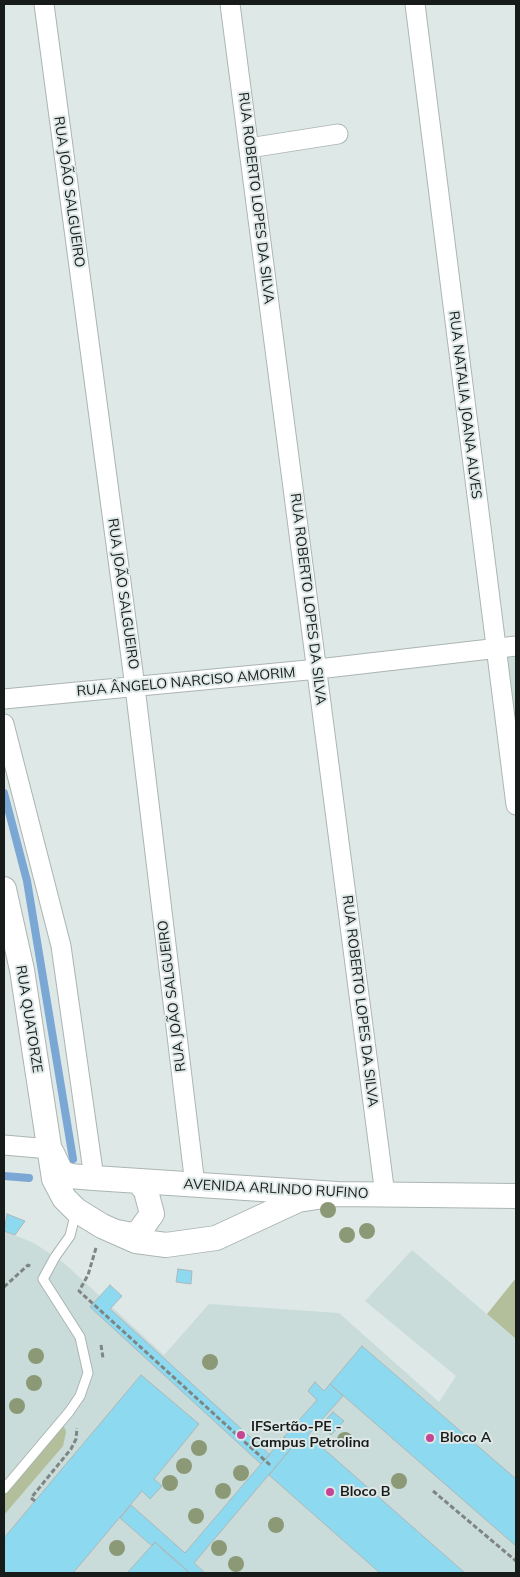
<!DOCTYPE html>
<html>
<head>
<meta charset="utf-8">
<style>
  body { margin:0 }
  #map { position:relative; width:520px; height:1577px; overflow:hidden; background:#dee8e7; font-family:Mulish,sans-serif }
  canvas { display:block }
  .frame { position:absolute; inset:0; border:5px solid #171b1a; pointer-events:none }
</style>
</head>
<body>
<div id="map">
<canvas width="520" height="1577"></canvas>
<div class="frame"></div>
</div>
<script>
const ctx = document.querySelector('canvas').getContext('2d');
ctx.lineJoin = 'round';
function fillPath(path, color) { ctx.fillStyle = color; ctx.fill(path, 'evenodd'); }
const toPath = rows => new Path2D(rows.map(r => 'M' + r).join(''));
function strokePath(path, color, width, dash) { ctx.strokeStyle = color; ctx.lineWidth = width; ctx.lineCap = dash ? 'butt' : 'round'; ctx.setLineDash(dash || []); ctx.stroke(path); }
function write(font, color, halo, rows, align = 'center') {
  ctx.font = font + ' Mulish,sans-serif'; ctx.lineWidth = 4; ctx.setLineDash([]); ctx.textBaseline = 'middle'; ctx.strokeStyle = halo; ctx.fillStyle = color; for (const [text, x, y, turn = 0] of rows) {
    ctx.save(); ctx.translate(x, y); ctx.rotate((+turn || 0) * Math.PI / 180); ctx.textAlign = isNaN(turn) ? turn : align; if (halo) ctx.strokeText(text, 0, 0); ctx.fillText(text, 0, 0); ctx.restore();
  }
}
fillPath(toPath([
  [516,655,516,744,506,656],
  [4,1231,34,1243,64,1263,164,1355,209,1304,339,1313,439,1402,456,1376,365,1301,412,1250,516,1339,516,1573,4,1573]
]), '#cadcd9');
fillPath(toPath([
  [516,1278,516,1339,487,1314],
  [63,1424,66,1432,63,1446,4,1515,4,1493]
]), '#b3be9b');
strokePath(toPath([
  [4,793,27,881,73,1159],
  [4,1176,29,1178]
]), '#7ba7d4', 8);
const building = toPath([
  [7,1214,25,1221,15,1235,4,1231,7,1214],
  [178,1269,192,1271,191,1284,176,1282,178,1269],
  [110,1285,122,1296,110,1309,270,1455,261,1464,90,1307,110,1285],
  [362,1346,516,1479,516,1546,330,1384,362,1346],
  [141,1375,199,1424,154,1479,162,1486,150,1499,142,1491,73,1573,4,1573,4,1538,141,1375],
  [315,1382,324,1391,330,1384,343,1396,308,1435,465,1573,380,1573,269,1475,294,1445,284,1437,317,1400,308,1391,315,1382],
  [333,1412,344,1421,331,1435,321,1425,333,1412],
  [284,1437,294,1445,194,1563,205,1573,190,1573,155,1542,152,1546,120,1518,131,1505,185,1553,284,1437],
  [155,1542,164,1551,190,1573,127,1573,155,1542]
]);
fillPath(building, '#8ddaf0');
strokePath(building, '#adb7b9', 1);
const service = toPath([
  [4,1489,69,1412,80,1396,88,1373,80,1337,43,1279,55,1257,70,1236,76,1211]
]);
const minor = toPath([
  [44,4,135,687,195,1185],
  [230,4,385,1195],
  [415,4,516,805],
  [249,148,338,134],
  [4,699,318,669,516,646],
  [4,724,61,946,94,1178],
  [4,1145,50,1149]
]);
const tertiary = toPath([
  [4,889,22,970,54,1179,64,1198,76,1210,102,1226,136,1241,166,1245,216,1238,298,1200,337,1194],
  [52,1153,61,1172,70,1176,94,1178,337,1194,516,1196],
  [117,1232,132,1235,139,1232,152,1214,146,1191,139,1182]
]);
strokePath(service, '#abb5b3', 11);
strokePath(minor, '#abb5b3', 21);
strokePath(tertiary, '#abb5b3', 26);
strokePath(toPath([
  [96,1248,88,1275,79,1291,270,1465],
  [4,1287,28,1265,32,1267],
  [101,1345,103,1358],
  [433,1491,516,1561],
  [35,1501,31,1498,71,1449,76,1439,77,1428]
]), '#7e8584', 3, [5, 2.5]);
strokePath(service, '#fff', 9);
strokePath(minor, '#fff', 19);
strokePath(tertiary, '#fff', 24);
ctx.fillStyle = '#8c9976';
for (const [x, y] of [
  [328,1210],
  [367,1231],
  [347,1235],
  [36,1356],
  [210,1362],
  [34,1383],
  [17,1406],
  [345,1440],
  [199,1448],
  [184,1466],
  [241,1473],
  [399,1481],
  [170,1483],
  [223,1491],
  [196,1516],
  [276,1525],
  [117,1548],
  [219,1548],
  [236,1564]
]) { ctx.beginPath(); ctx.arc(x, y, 8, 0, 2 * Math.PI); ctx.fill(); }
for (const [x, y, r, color] of [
  [241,1435,5,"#c34594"],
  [430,1438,5,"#c34594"],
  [330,1492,5,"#c34594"]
]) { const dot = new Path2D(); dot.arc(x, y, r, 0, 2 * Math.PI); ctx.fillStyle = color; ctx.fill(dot); strokePath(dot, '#dee8e7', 2); }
write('14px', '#171b1a', '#dee8e7', [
  ["RUA JOÃO SALGUEIRO",69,192,82],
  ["RUA ROBERTO LOPES DA SILVA",256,198,83],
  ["RUA NATALIA JOANA ALVES",465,405,83],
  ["RUA JOÃO SALGUEIRO",123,594,82],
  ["RUA ROBERTO LOPES DA SILVA",308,599,83],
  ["RUA ÂNGELO NARCISO AMORIM",186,682,-5],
  ["RUA JOÃO SALGUEIRO",172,996,-97],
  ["RUA ROBERTO LOPES DA SILVA",360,1001,83],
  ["RUA QUATORZE",29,1019,81],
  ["AVENIDA ARLINDO RUFINO",276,1189,3]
]);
write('bold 14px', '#171b1a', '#dee8e7', [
  ["IFSertão-PE -",251,1427],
  ["Campus Petrolina",251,1443],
  ["Bloco A",440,1438],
  ["Bloco B",340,1492]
], 'left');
</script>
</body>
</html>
